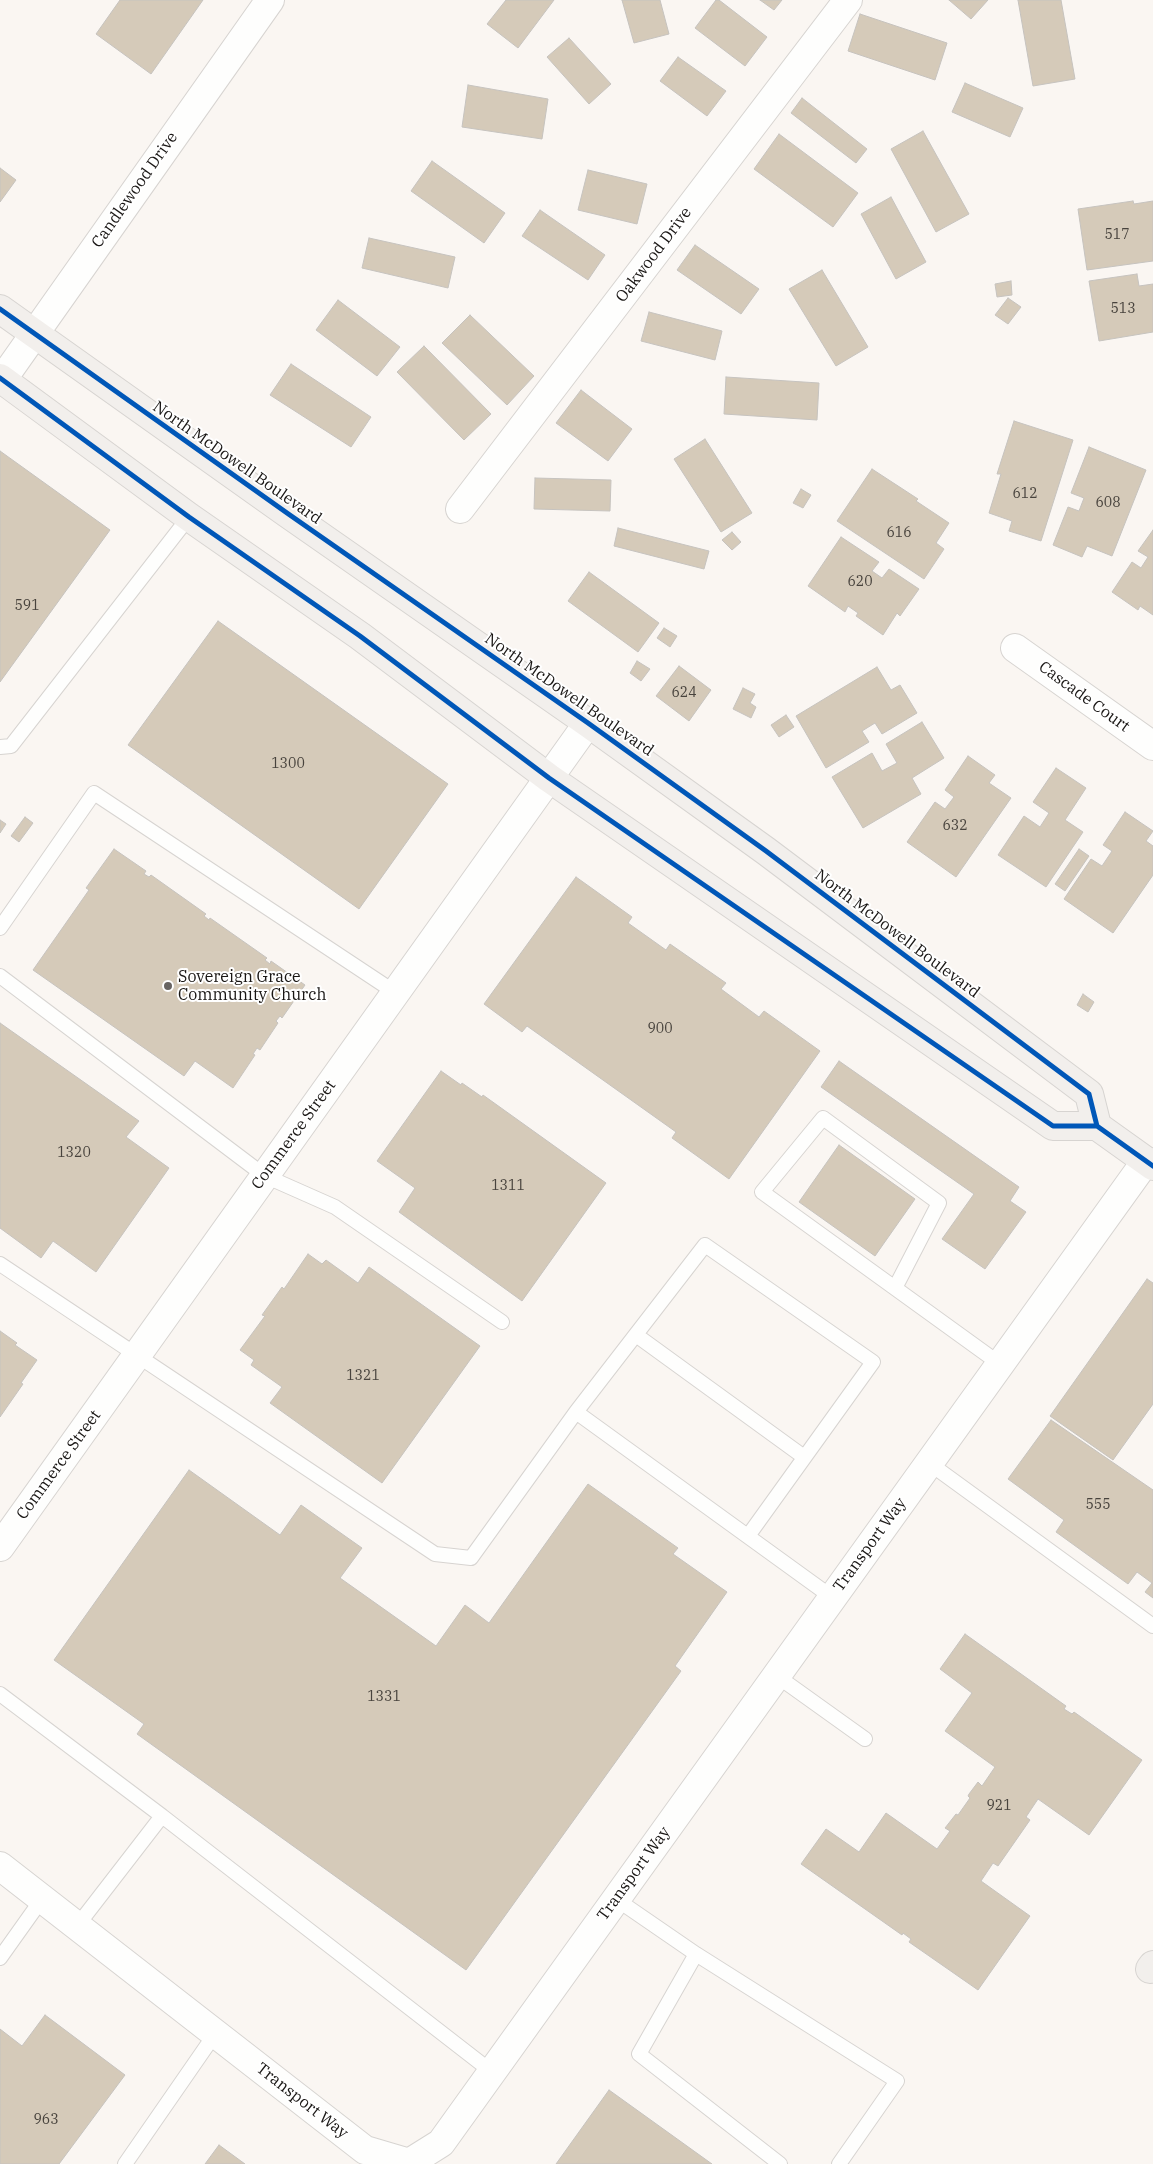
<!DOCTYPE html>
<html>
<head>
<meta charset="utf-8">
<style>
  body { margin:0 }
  canvas { display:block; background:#faf6f2 }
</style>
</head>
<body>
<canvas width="1153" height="2164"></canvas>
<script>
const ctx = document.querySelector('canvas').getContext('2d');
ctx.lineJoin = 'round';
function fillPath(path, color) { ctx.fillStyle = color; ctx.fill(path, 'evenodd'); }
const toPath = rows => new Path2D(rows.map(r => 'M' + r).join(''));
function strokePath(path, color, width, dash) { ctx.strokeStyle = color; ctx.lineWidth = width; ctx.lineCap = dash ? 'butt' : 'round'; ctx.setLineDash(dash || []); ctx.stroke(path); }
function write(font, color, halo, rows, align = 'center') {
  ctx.font = font + ' "IBM Plex Serif",serif'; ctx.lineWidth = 4; ctx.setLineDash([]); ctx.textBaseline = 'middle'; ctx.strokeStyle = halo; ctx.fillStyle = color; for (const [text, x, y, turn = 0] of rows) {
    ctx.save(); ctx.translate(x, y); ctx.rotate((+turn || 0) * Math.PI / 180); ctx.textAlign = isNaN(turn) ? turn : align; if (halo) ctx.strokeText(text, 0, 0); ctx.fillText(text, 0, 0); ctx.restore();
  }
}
const building = toPath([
  [120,0,203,0,151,74,96,34,120,0],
  [506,0,554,0,518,48,487,24,506,0],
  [622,0,660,0,669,34,634,43,622,0],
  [716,0,719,0,767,37,745,66,695,28,716,0],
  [760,0,782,0,774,10,760,0],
  [949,0,988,0,971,19,949,0],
  [1018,0,1061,0,1075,79,1033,86,1018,0],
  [860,14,947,43,935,80,848,51,860,14],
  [569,38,611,84,589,104,547,57,569,38],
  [678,57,726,91,707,116,660,81,678,57],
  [965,83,1023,108,1010,137,952,112,965,83],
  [468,85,548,99,542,139,462,127,468,85],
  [802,98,867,149,856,163,791,113,802,98],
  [923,131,969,214,936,232,891,149,923,131],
  [779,134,858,193,833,227,754,169,779,134],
  [432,161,505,213,484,243,411,191,432,161],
  [0,168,16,180,0,202,0,168],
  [588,170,647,184,637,224,578,210,588,170],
  [891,197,926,262,896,279,861,214,891,197],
  [1133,201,1134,204,1153,201,1153,261,1087,270,1078,209,1133,201],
  [540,210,605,255,588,280,522,236,540,210],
  [369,238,455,257,448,288,362,268,369,238],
  [695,245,759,289,741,314,677,270,695,245],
  [822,270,868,347,836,366,789,289,822,270],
  [1137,274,1139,286,1153,284,1153,332,1099,341,1089,281,1137,274],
  [1011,281,1012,295,997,297,995,284,1011,281],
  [1008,298,1021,307,1008,324,995,315,1008,298],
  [338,300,400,347,377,376,316,330,338,300],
  [649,312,722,331,715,360,641,341,649,312],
  [470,315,534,376,507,405,442,343,470,315],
  [424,346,491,414,464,440,397,372,424,346],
  [291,364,371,417,351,447,270,395,291,364],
  [726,377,819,383,817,420,724,414,726,377],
  [581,390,632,429,608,461,556,423,581,390],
  [1014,421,1073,440,1041,541,1009,531,1012,521,989,513,1001,474,997,474,1014,421],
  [705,439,752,513,721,532,674,459,705,439],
  [1089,447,1146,470,1112,556,1087,546,1082,557,1053,545,1068,507,1079,511,1084,498,1071,493,1089,447],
  [0,451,110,530,0,682,0,451],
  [872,469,918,499,916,501,949,523,936,543,944,549,924,579,837,521,872,469],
  [535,478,611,480,610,511,534,509,535,478],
  [801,489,811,495,803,508,793,503,801,489],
  [618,528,709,551,704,569,614,546,618,528],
  [1153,530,1153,615,1140,606,1138,610,1112,592,1132,562,1141,568,1148,557,1138,551,1153,530],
  [732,532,741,542,732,550,722,540,732,532],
  [841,537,879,562,872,571,882,578,889,569,919,589,900,616,897,613,883,635,856,616,858,613,848,606,845,612,808,586,841,537],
  [589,572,659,623,638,652,568,601,589,572],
  [218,621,448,784,359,909,128,745,218,621],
  [664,628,677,636,670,647,657,638,664,628],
  [637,661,650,669,641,681,630,673,637,661],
  [679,666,711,690,689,721,656,696,679,666],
  [877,667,891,690,900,685,917,713,882,734,875,723,862,731,869,742,826,768,796,716,877,667],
  [743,688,755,694,750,703,756,707,751,718,733,709,743,688],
  [786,715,794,727,779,737,771,725,786,715],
  [922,722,944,758,912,778,921,794,863,828,832,777,872,753,882,771,897,763,886,744,922,722],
  [968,756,995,775,989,783,1011,798,956,877,907,842,935,802,945,809,954,797,945,790,968,756],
  [1056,768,1086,788,1065,820,1083,832,1046,887,998,855,1024,816,1040,827,1049,813,1033,802,1056,768],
  [1125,812,1153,831,1146,841,1153,846,1153,875,1113,933,1064,899,1091,859,1102,866,1112,851,1103,845,1125,812],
  [25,817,33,823,19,842,11,836,25,817],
  [0,820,6,824,0,833,0,820],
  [114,849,146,871,144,874,149,877,151,875,206,914,204,916,209,920,210,918,267,958,265,960,270,964,271,961,305,985,282,1018,280,1016,276,1021,278,1023,260,1050,257,1048,253,1054,255,1055,233,1088,195,1061,184,1076,33,970,89,890,86,888,114,849],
  [1079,849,1089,856,1065,891,1055,884,1079,849],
  [576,877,632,917,628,923,666,950,670,944,726,983,721,989,759,1017,764,1011,820,1051,729,1179,672,1138,676,1132,527,1026,522,1032,484,1004,576,877],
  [1083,994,1094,1002,1088,1012,1077,1005,1083,994],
  [0,1023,139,1121,126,1137,169,1168,96,1272,53,1241,41,1258,0,1228,0,1023],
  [839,1061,1019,1187,1010,1201,1026,1212,985,1269,942,1239,974,1194,821,1087,839,1061],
  [441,1071,461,1085,462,1083,482,1097,483,1095,606,1183,522,1301,399,1212,415,1188,377,1161,441,1071],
  [839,1145,915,1199,875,1256,799,1202,839,1145],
  [308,1254,322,1264,326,1260,358,1283,369,1267,480,1346,382,1483,270,1403,282,1387,251,1365,254,1360,240,1350,265,1316,262,1315,282,1287,284,1289,308,1254],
  [1147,1279,1153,1283,1153,1404,1113,1460,1050,1416,1147,1279],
  [0,1331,17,1343,15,1345,37,1360,21,1383,23,1384,0,1417,0,1331],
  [1051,1420,1153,1490,1153,1598,1145,1592,1152,1583,1137,1572,1128,1584,1056,1532,1064,1520,1008,1479,1051,1420],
  [189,1470,280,1535,301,1505,362,1548,340,1578,436,1646,465,1605,489,1623,588,1484,678,1548,673,1554,727,1592,675,1666,681,1671,466,1970,137,1734,144,1724,54,1660,189,1470],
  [965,1634,1066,1706,1064,1709,1072,1714,1074,1712,1142,1760,1089,1835,1038,1799,1026,1817,1030,1820,998,1866,993,1863,981,1881,1030,1916,978,1990,909,1942,911,1939,903,1933,902,1935,801,1864,826,1829,859,1852,886,1813,937,1849,950,1831,945,1828,956,1814,958,1815,970,1798,968,1796,969,1794,978,1782,982,1786,995,1767,945,1731,972,1693,940,1669,965,1634],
  [45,2015,125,2075,59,2164,0,2164,0,2029,22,2046,45,2015],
  [609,2090,712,2164,556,2164,609,2090],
  [219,2145,245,2164,205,2164,219,2145]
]);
fillPath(building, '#d5cab9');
strokePath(building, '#c6c3bf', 1);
const lane = toPath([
  [0,747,11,746,189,517],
  [0,928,94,793,396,993],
  [0,976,265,1176,335,1207,502,1322],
  [0,1264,435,1554,471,1558,576,1412,705,1245,873,1362,748,1536],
  [895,1288,939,1203,823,1118,762,1192,1000,1364],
  [636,1335,804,1457],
  [576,1412,833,1598],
  [929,1463,1153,1626],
  [777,1676,865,1739],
  [0,1694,162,1816],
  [616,1899,696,1954,897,2081,839,2164],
  [77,1926,162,1816,492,2072],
  [696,1954,639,2054,780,2164],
  [0,1958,42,1899],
  [125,2164,215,2034]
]);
const street = toPath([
  [2,380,270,0],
  [460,509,848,0],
  [1015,648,1153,746],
  [0,1547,588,723],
  [0,1866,365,2150,409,2163,441,2143,1146,1161]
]);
const secondary = toPath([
  [0,309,287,513,588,723,766,851,1089,1094,1097,1126],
  [0,378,189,517,360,636,549,778,1053,1126,1097,1126,1153,1166],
  [1150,1969,1153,1965]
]);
strokePath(lane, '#d7d4d1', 16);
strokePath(street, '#d7d4d1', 30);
strokePath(secondary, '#d7d4d1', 30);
strokePath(lane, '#fefefd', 14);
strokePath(street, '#fefefd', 28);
strokePath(secondary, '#f2efec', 28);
strokePath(toPath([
  [0,309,287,513,588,723,766,851,1089,1094,1097,1126],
  [0,378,189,517,360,636,549,778,1053,1126,1097,1126,1153,1166]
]), '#0057b8', 5);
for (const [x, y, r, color] of [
  [168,986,5,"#686462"]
]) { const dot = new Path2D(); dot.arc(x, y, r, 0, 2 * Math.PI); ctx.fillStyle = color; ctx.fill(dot); strokePath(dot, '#fff', 2); }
write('14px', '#48433d', null, [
  ["517",1117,235],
  ["513",1123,309],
  ["612",1025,494],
  ["608",1108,503],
  ["616",899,533],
  ["620",860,582],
  ["591",27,606],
  ["624",684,693],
  ["1300",288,764],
  ["632",955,826],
  ["900",660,1029],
  ["1320",74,1153],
  ["1311",508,1186],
  ["1321",363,1376],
  ["555",1098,1505],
  ["1331",384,1697],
  ["921",999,1806],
  ["963",46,2120]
]);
write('16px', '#191614', '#fff', [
  ["Candlewood Drive",135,190,-55],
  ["Oakwood Drive",654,255,-53],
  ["North McDowell Boulevard",237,463,35],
  ["North McDowell Boulevard",569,695,35],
  ["Cascade Court",1084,697,36],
  ["North McDowell Boulevard",897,934,37],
  ["Commerce Street",294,1135,-54],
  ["Commerce Street",59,1465,-54],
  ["Transport Way",870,1545,-54],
  ["Transport Way",634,1874,-54],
  ["Transport Way",302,2101,38]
]);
write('16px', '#191614', '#fff', [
  ["Sovereign Grace",178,977],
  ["Community Church",178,995]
], 'left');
</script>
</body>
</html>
